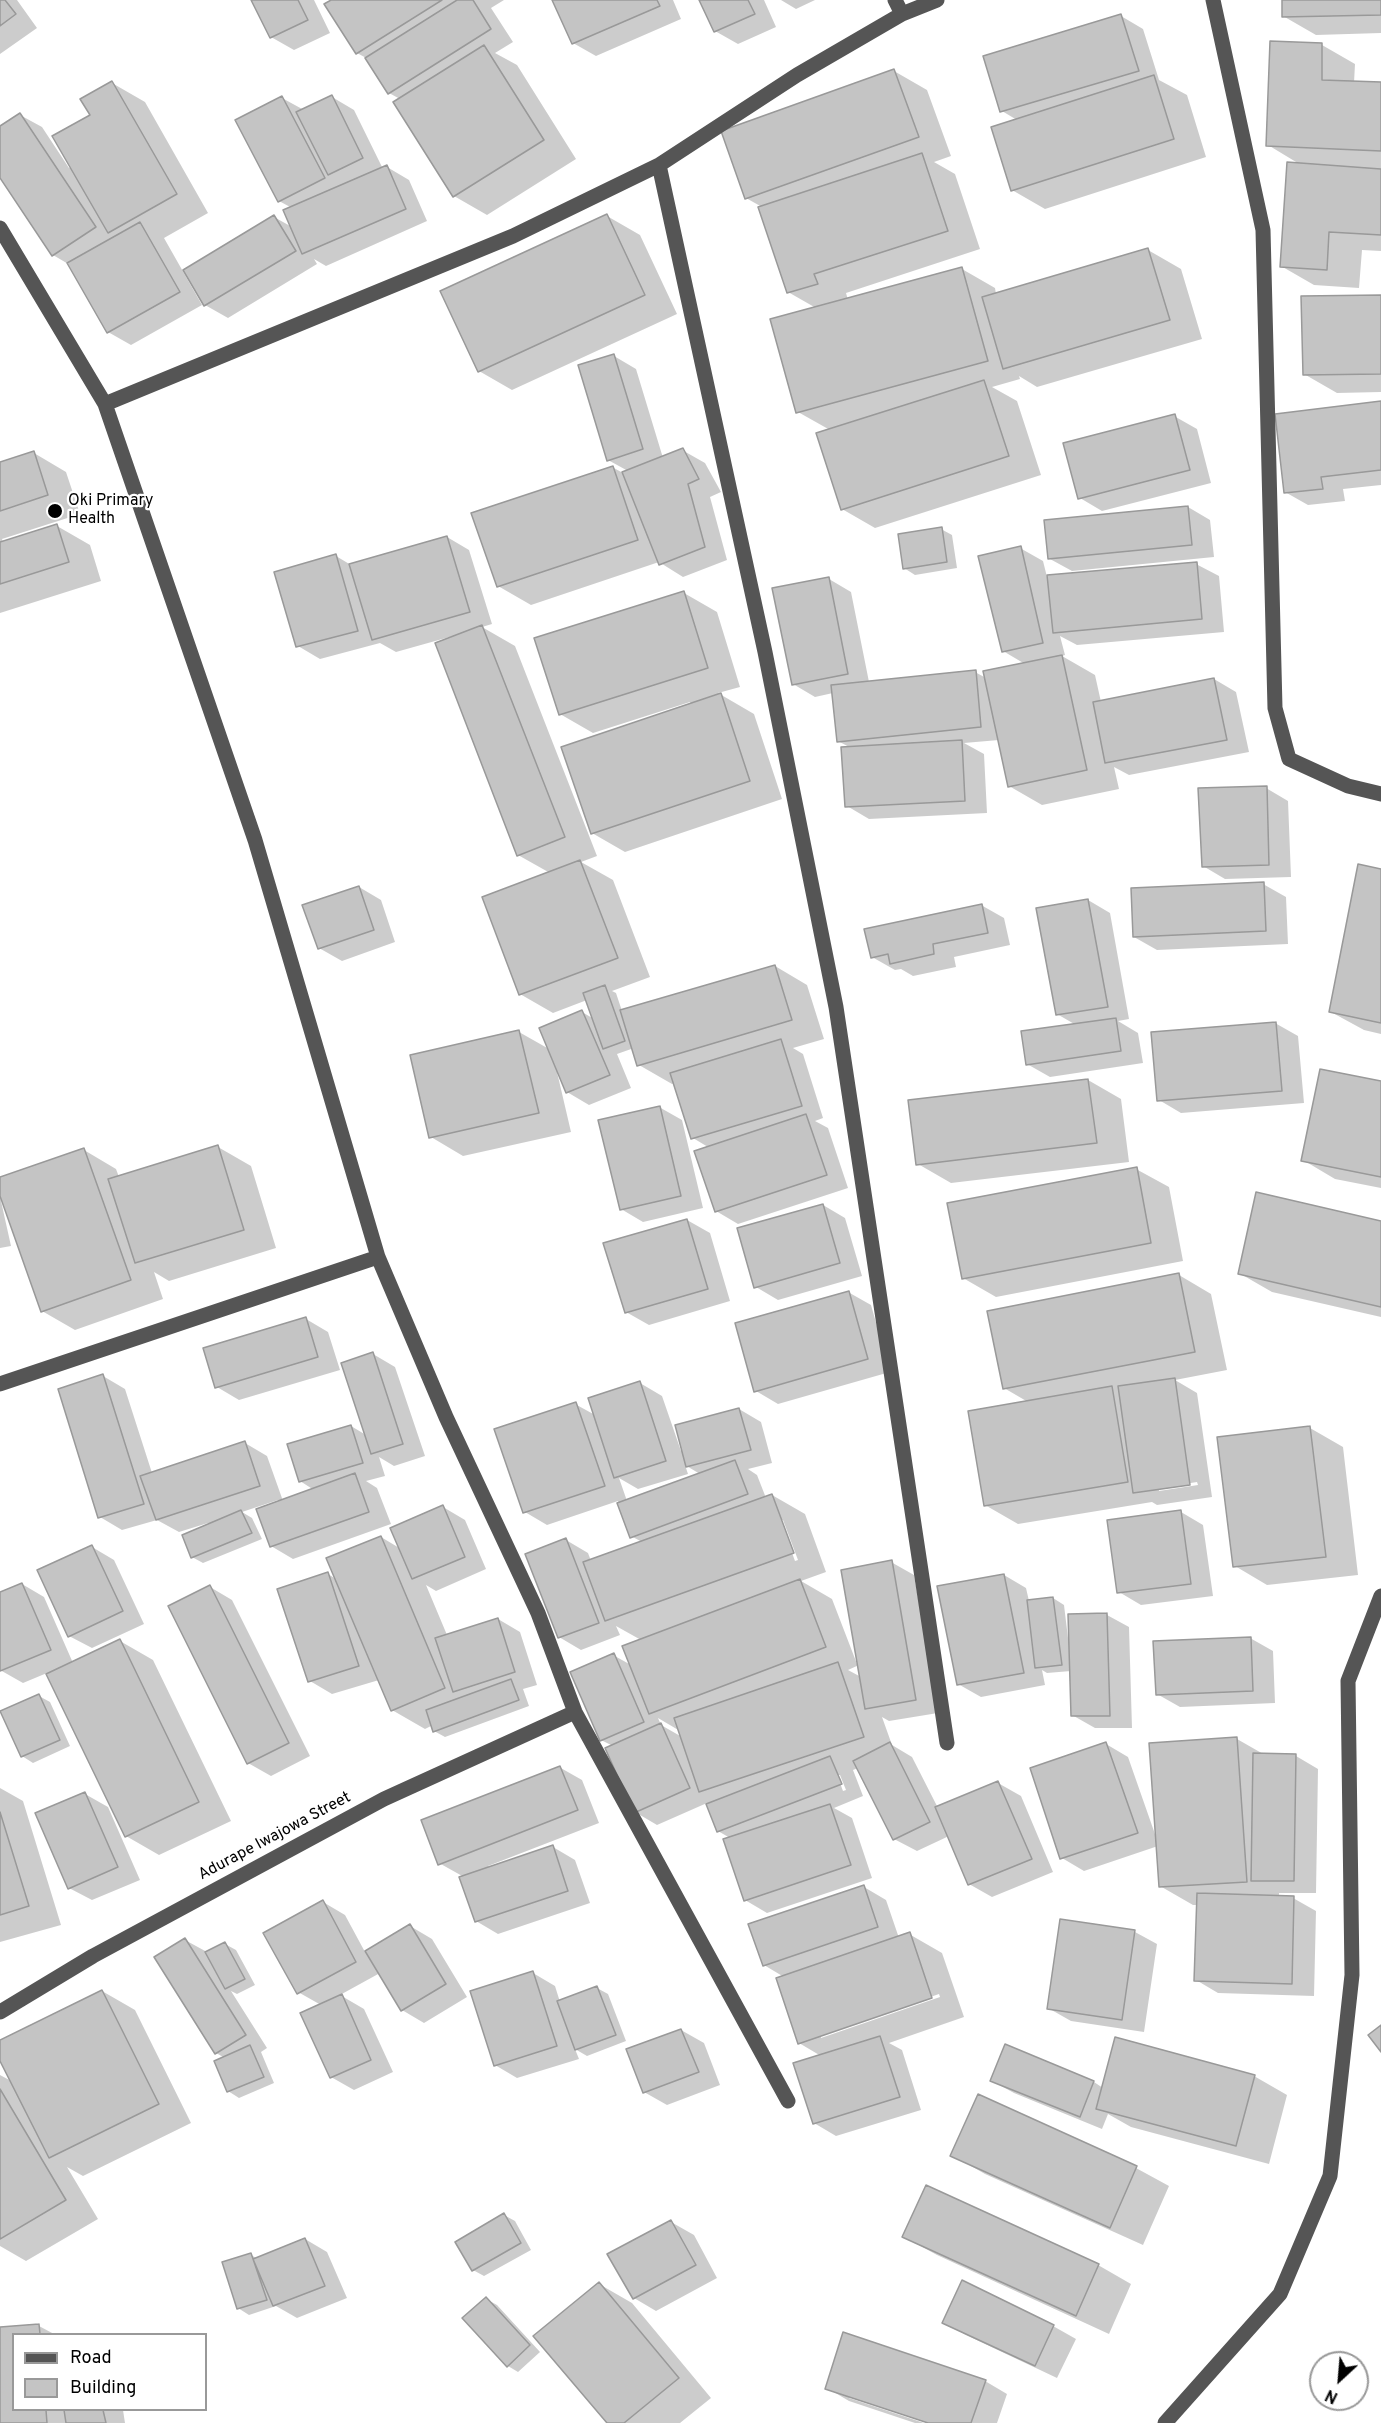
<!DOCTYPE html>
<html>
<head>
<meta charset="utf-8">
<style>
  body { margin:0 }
  #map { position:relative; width:1381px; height:2423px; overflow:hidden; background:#fff; font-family:Overpass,sans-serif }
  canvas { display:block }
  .legend { position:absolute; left:12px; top:2333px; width:195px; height:78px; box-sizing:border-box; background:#fff; border:2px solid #999; margin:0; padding:8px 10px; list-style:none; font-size:18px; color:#000 }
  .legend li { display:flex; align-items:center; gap:12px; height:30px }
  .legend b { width:30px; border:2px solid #999 }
  .north { position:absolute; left:1309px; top:2351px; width:60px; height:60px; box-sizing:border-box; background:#fff; border:2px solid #999; border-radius:50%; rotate:206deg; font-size:16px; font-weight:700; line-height:24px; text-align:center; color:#000 }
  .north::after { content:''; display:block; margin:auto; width:21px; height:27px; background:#000; clip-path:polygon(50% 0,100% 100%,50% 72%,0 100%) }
</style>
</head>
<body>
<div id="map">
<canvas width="1381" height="2423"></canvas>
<ul class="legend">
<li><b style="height:8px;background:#555"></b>Road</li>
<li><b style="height:16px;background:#c4c4c4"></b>Building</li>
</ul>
<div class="north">N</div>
</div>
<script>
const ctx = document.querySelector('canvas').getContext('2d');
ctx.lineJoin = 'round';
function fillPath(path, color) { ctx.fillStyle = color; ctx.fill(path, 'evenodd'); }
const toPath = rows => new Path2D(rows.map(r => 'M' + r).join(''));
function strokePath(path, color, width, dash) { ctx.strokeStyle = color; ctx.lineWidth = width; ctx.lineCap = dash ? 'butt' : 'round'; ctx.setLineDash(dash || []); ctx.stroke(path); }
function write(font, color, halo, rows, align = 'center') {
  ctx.font = font + ' Overpass,sans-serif'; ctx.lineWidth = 4.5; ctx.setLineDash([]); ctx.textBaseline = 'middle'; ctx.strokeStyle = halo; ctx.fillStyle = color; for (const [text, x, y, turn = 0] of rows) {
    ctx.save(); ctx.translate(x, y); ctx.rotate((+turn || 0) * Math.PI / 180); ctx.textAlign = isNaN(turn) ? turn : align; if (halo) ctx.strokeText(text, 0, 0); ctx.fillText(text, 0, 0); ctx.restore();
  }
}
fillPath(toPath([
  [0,0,17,0,37,28,0,54],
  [253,0,314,0,330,33,294,50,271,37],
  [334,0,504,0,491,8,513,42,495,53,517,65,576,159,487,215,454,196,400,99,389,93,368,59,357,53],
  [554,0,673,0,681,19,596,56,573,43],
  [701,0,764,0,776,27,738,44,715,31],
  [781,0,815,0,796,9],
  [1283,0,1381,0,1381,33,1316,35,1283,16],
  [1121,16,1143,29,1159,80,1187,95,1206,157,1045,209,1012,190,1017,120,1002,111],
  [1322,45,1355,64,1354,83,1381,84,1381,251,1362,250,1359,288,1314,285,1281,266,1301,165,1268,145],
  [894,71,927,90,951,156,934,162,955,174,980,249,846,293,848,300,962,269,995,288,996,294,1148,250,1181,269,1202,339,1037,387,1019,376,1020,379,992,387,1017,401,1041,475,875,528,842,509,830,430,798,412,816,308,788,292,762,207,746,198],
  [112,83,145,102,208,213,164,238,202,305,131,345,108,332,70,265,53,255,0,176,0,128,20,115,42,127,69,168,71,167],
  [332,97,354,110,383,169,387,167,409,180,427,221,326,266,314,259,317,264,228,318,205,305,274,217,292,227,292,208,279,201,282,98,304,110],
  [607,216,640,235,677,314,512,390,479,371],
  [1381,297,1381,392,1337,393,1304,374],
  [614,356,636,369,663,458,682,450,705,463,721,492,710,497,727,560,683,577,659,562,531,605,498,586,612,467,623,473,628,471,608,460],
  [1381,403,1381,485,1343,489,1345,501,1308,505,1285,492],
  [1174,416,1197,429,1211,483,1102,511,1080,498],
  [34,453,66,472,80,514,2,539,3,542,57,526,90,545,101,581,0,613,0,463],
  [1188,507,1210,520,1214,557,1072,571,1050,559],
  [941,529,952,535,957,568,915,575,904,568],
  [447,537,469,550,492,624,482,627,515,646,597,856,581,862,613,880,650,977,612,991,616,993,622,1011,775,966,807,985,824,1039,793,1048,803,1054,823,1118,815,1121,828,1128,848,1188,738,1224,716,1211,708,1147,693,1138,675,1083,672,1084,639,1065,634,1048,617,1054,631,1088,589,1105,567,1092,558,1071,557,1072,571,1132,463,1156,431,1137,519,1032,549,1049,582,1012,594,1019,587,1000,553,1013,520,994,550,873,518,855,453,636,396,652,380,643,320,659,298,646,336,556,351,565],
  [1020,548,1043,561,1047,577,1196,564,1219,576,1224,632,1077,645,1060,636,1065,655,1062,656,1095,675,1101,702,1214,679,1236,692,1249,752,1129,775,1114,767,1119,789,1042,805,1009,786,999,740,964,743,984,754,987,813,869,819,847,806,851,748,838,741,833,693,815,697,793,684,829,579,851,592,869,682,975,672,986,678,1025,664,1003,651],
  [684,593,717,612,740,687,718,693,754,714,782,799,625,852,592,833,691,705,690,702,593,733,560,714],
  [1266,788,1288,801,1291,877,1225,879,1203,866],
  [1381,870,1381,1034,1364,1030,1331,1012],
  [1263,884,1286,897,1288,944,1157,950,1134,937],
  [359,887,381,900,395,942,342,961,319,948],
  [1088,900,1110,913,1129,1019,1118,1021,1138,1033,1143,1063,1050,1077,1027,1064,1076,1025,1057,1014],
  [981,905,1004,918,1010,945,954,957,956,967,913,976,901,969,895,970,872,957],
  [1275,1023,1298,1036,1304,1103,1181,1113,1159,1100],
  [1088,1080,1121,1099,1129,1162,951,1183,918,1164],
  [1381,1083,1381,1188,1335,1179,1303,1160],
  [659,1107,682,1120,703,1208,643,1222,621,1209],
  [218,1147,251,1166,276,1248,169,1281,154,1272,163,1299,75,1330,42,1311,3,1201,1,1201,11,1246,0,1248,0,1178,84,1150,116,1169,119,1177],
  [1136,1169,1169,1187,1183,1261,996,1297,963,1278],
  [823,1205,845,1218,862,1276,778,1300,756,1287],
  [687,1220,710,1233,730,1301,649,1325,626,1312],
  [1381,1222,1381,1317,1272,1292,1239,1273],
  [1179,1275,1211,1294,1227,1370,1175,1380,1197,1393,1212,1497,1157,1505,1152,1502,1018,1524,985,1505,1028,1402,1004,1388],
  [1197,1482,1198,1485,1159,1491,1159,1488],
  [848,1292,871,1305,890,1372,778,1404,756,1391],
  [306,1319,328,1332,340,1370,239,1400,217,1387],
  [373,1354,395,1367,425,1456,394,1466,379,1457,385,1476,366,1481,377,1488,391,1524,293,1559,271,1546,278,1500,242,1512,252,1518,262,1539,203,1563,192,1557,209,1525,208,1523,179,1532,157,1520,122,1530,100,1517,103,1376,125,1389,152,1473,245,1443,267,1456,283,1501,314,1490,300,1481,351,1426,366,1435],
  [640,1383,662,1396,681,1451,739,1409,761,1422,772,1463,748,1469,757,1475,766,1498,772,1495,805,1514,826,1572,801,1581,832,1599,857,1664,891,1562,914,1575,938,1713,889,1721,882,1717,892,1745,912,1757,938,1808,998,1783,1021,1796,1053,1872,992,1897,969,1884,949,1836,917,1851,894,1839,858,1768,853,1770,863,1796,834,1808,852,1818,872,1878,767,1913,745,1900,730,1838,718,1831,707,1803,657,1825,635,1812,613,1746,601,1740,613,1655,631,1665,641,1640,616,1626,620,1635,581,1650,559,1637,566,1540,588,1553,591,1561,642,1542,631,1536,618,1501,547,1525,525,1512,575,1404,595,1415],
  [685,1465,700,1474,627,1501,619,1478,638,1489,688,1474],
  [780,1520,783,1520,798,1560,795,1561],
  [859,1665,861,1677,848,1670],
  [658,1718,680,1731,682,1737,661,1725],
  [837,1775,840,1775,846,1790,843,1791],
  [1310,1428,1343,1447,1358,1575,1267,1585,1235,1566],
  [443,1507,465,1520,486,1569,436,1591,426,1585,447,1635,498,1619,520,1632,537,1685,523,1689,529,1706,445,1737,434,1731,433,1725,425,1729,392,1710,379,1680,332,1694,310,1681,328,1574,336,1579,381,1537,401,1549],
  [1181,1512,1203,1525,1213,1596,1141,1605,1119,1592],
  [92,1547,114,1560,144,1624,92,1648,69,1636],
  [1004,1575,1026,1588,1029,1601,1053,1598,1064,1605,1068,1638,1107,1615,1129,1627,1132,1728,1095,1728,1072,1715,1071,1671,1047,1673,1042,1670,1045,1685,981,1697,958,1684],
  [22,1584,44,1597,73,1663,120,1641,153,1660,231,1821,159,1855,126,1836,47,1673,23,1683,0,1670,0,1594],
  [210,1587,232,1600,310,1756,271,1776,248,1763],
  [1250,1638,1273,1651,1275,1703,1180,1707,1157,1694],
  [39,1696,50,1702,70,1746,33,1763,22,1756],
  [1237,1739,1265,1755,1296,1756,1318,1769,1316,1893,1279,1893,1279,1897,1293,1898,1316,1911,1314,1996,1218,1993,1196,1980,1198,1905,1193,1905,1160,1886,1158,1846,1084,1871,1062,1858,1106,1744,1128,1757,1156,1837],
  [559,1767,582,1780,599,1823,488,1866,489,1869,553,1847,575,1860,590,1903,498,1934,476,1921,464,1877,439,1863],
  [0,1788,23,1801,61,1925,0,1942],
  [85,1794,108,1807,140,1880,92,1900,69,1888],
  [864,1887,886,1900,899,1938,909,1934,942,1953,964,2017,889,2043,902,2050,921,2110,836,2136,814,2123,821,2056,799,2043,784,1977,764,1965],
  [939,1994,940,1997,821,2038,821,2035],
  [323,1902,345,1915,365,1952,410,1926,432,1939,467,1997,424,2023,402,2010,380,1973,340,1995,364,2009,393,2072,354,2090,331,2077,321,2005,298,1992],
  [1135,1932,1157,1944,1144,2032,1071,2021,1048,2008],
  [185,1940,207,1952,225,1944,236,1950,255,1985,237,1994,231,1991,267,2048,261,2052,274,2083,239,2098,228,2091,216,2062,225,2058,216,2053],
  [533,1973,555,1986,560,2002,597,1988,608,1994,626,2041,587,2056,575,2049,579,2059,517,2078,495,2065],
  [102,1991,135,2010,191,2123,83,2176,67,2167,98,2219,26,2261,0,2246,0,2075,13,2082,0,2057,0,2042],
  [681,2030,704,2043,720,2085,667,2105,644,2092],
  [1254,2076,1287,2095,1269,2164,1131,2127,1108,2114,1102,2129,1014,2093,992,2081,1094,2082,1103,2088],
  [978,2096,1136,2168,1169,2186,1143,2245,985,2174,952,2155],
  [504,2215,515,2221,531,2250,484,2276,473,2270],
  [671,2222,694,2235,717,2278,656,2311,634,2298],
  [904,2237,1098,2265,1131,2284,1109,2334,937,2255],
  [305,2239,327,2252,347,2298,297,2318,276,2306,249,2315,238,2308,251,2255,258,2259],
  [599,2284,632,2303,711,2398,680,2423,609,2423],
  [486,2299,497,2305,540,2352,518,2372,508,2366],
  [944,2322,1053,2326,1076,2339,1057,2378,966,2335],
  [39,2326,54,2334,14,2334,14,2410,123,2410,125,2423,0,2423,0,2329],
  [985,2381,1007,2394,997,2423,933,2423,849,2395,849,2398,924,2423,915,2423,849,2401,827,2388]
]), '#0003');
const building = toPath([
  [0,0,5,0,16,14,0,26,0,0],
  [251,0,298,0,308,20,270,38,251,0],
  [331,0,442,0,356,54,324,4,331,0],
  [457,0,473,0,491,29,388,94,365,58,457,0],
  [552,0,657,0,660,6,572,44,552,0],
  [699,0,748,0,755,14,714,32,699,0],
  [1282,0,1381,0,1381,15,1282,17,1282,0],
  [1121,14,1139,71,1000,112,983,56,1121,14],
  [1270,41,1322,43,1322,80,1381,82,1381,151,1266,146,1270,41],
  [484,45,544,140,453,197,393,102,484,45],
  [894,69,919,137,745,199,721,131,894,69],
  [1154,75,1174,139,1011,191,991,127,1154,75],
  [112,81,177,194,108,233,52,136,90,115,80,99,112,81],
  [332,95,363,158,328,175,296,112,332,95],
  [282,96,325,178,278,202,235,120,282,96],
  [20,113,96,227,52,256,0,178,0,126,20,113],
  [922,153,948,231,814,274,818,284,787,293,758,207,922,153],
  [1287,162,1381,169,1381,235,1329,232,1327,270,1280,267,1287,162],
  [387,165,406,209,302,254,283,210,387,165],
  [607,214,645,295,478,372,440,291,607,214],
  [274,215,296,251,204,306,183,270,274,215],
  [140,222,180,292,107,333,67,263,140,222],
  [1148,248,1170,320,1003,369,982,297,1148,248],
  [962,267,988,361,796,413,770,319,962,267],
  [1381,295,1381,374,1303,375,1301,296,1381,295],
  [614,354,643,449,607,461,578,365,614,354],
  [984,380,1009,456,841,510,816,433,984,380],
  [1381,401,1381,470,1321,477,1323,489,1284,493,1275,414,1381,401],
  [1175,414,1190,470,1078,499,1063,443,1175,414],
  [683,448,699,479,688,484,705,547,659,565,622,472,683,448],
  [34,451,48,495,0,511,0,462,34,451],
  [613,466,638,540,497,587,471,513,613,466],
  [1188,506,1192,545,1048,559,1044,520,1188,506],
  [57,524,69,562,0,584,0,542,57,524],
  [942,527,947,562,903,569,898,534,942,527],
  [447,536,470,612,372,640,349,564,447,536],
  [1021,546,1043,643,1002,652,978,556,1021,546],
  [336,554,358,631,296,647,274,572,336,554],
  [1197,562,1202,619,1053,633,1047,575,1197,562],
  [829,577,848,674,792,685,772,588,829,577],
  [684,591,708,668,559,715,534,638,684,591],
  [482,625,565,837,517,856,435,643,482,625],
  [1062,655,1087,770,1008,787,983,671,1062,655],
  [976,670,981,727,837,742,831,685,976,670],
  [1214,678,1227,740,1105,763,1093,702,1214,678],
  [721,693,750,781,591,834,561,747,721,693],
  [962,740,965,801,845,807,841,747,962,740],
  [1267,786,1269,865,1202,867,1198,788,1267,786],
  [580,860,618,958,519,995,482,897,580,860],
  [1358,864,1381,869,1381,1023,1329,1012,1358,864],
  [1264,882,1266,931,1133,937,1131,888,1264,882],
  [359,886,374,930,318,949,302,905,359,886],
  [1088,899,1108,1007,1056,1015,1036,908,1088,899],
  [982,904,988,933,933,944,934,954,890,964,888,954,871,958,864,929,982,904],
  [775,965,792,1020,637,1066,620,1010,775,965],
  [605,985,625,1041,603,1049,583,993,605,985],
  [582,1010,610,1075,566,1093,539,1028,582,1010],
  [1116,1018,1121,1051,1026,1065,1021,1031,1116,1018],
  [1276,1022,1282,1091,1157,1101,1151,1032,1276,1022],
  [519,1030,539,1113,429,1138,410,1055,519,1030],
  [781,1039,802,1106,691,1139,670,1073,781,1039],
  [1320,1069,1381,1081,1381,1177,1301,1161,1320,1069],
  [1088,1079,1097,1143,916,1165,908,1100,1088,1079],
  [660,1106,681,1196,620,1210,598,1120,660,1106],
  [806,1114,827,1175,715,1212,694,1151,806,1114],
  [218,1145,244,1230,135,1263,108,1179,218,1145],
  [84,1148,131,1280,41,1312,0,1196,0,1177,84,1148],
  [1137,1167,1151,1243,962,1279,947,1203,1137,1167],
  [1256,1192,1381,1221,1381,1307,1238,1274,1256,1192],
  [823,1204,840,1263,754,1288,737,1228,823,1204],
  [687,1219,708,1289,625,1313,603,1243,687,1219],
  [1179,1273,1195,1352,1003,1389,987,1311,1179,1273],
  [849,1291,868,1359,754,1392,735,1323,849,1291],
  [306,1317,318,1357,215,1388,203,1348,306,1317],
  [373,1352,403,1444,371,1454,341,1363,373,1352],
  [103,1374,144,1504,98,1518,58,1389,103,1374],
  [1175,1378,1190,1485,1133,1493,1118,1386,1175,1378],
  [640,1381,666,1461,614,1478,588,1398,640,1381],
  [1112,1386,1128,1482,984,1506,968,1411,1112,1386],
  [576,1402,605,1486,523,1513,494,1429,576,1402],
  [739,1408,751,1450,686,1467,675,1425,739,1408],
  [351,1425,363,1463,299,1482,287,1444,351,1425],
  [1310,1426,1326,1557,1233,1567,1217,1437,1310,1426],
  [245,1441,260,1486,156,1520,140,1476,245,1441],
  [735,1460,748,1494,630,1538,617,1503,735,1460],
  [355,1473,369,1512,270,1547,256,1509,355,1473],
  [772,1494,794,1553,605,1621,583,1562,772,1494],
  [443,1505,465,1557,412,1579,390,1528,443,1505],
  [241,1510,252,1533,191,1558,182,1535,241,1510],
  [1181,1510,1191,1584,1117,1593,1107,1520,1181,1510],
  [381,1536,445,1688,391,1711,326,1558,381,1536],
  [566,1538,599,1623,558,1638,525,1554,566,1538],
  [92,1545,123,1611,68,1637,37,1570,92,1545],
  [892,1560,916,1700,865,1709,841,1570,892,1560],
  [328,1572,359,1666,308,1682,277,1589,328,1572],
  [1004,1574,1024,1673,957,1685,937,1586,1004,1574],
  [800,1579,826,1647,649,1714,622,1646,800,1579],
  [22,1583,51,1650,0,1671,0,1592,22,1583],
  [210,1585,289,1743,247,1764,168,1606,210,1585],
  [1053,1597,1062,1665,1035,1668,1027,1600,1053,1597],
  [1107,1613,1110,1716,1071,1716,1068,1614,1107,1613],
  [498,1618,515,1672,453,1692,435,1638,498,1618],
  [1251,1637,1253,1691,1156,1695,1153,1641,1251,1637],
  [120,1639,199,1802,125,1837,46,1674,120,1639],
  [614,1653,644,1722,600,1741,570,1672,614,1653],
  [838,1662,864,1737,699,1792,674,1718,838,1662],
  [511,1679,519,1700,433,1732,426,1710,511,1679],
  [39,1694,60,1740,21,1757,0,1711,39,1694],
  [661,1723,690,1788,634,1813,605,1748,661,1723],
  [1237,1737,1247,1882,1159,1887,1149,1743,1237,1737],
  [890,1742,930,1822,893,1840,853,1761,890,1742],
  [1106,1742,1138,1833,1060,1859,1030,1768,1106,1742],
  [1253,1753,1296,1754,1294,1881,1251,1881,1253,1753],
  [830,1756,842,1784,717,1832,706,1804,830,1756],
  [560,1766,578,1810,438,1865,421,1820,560,1766],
  [998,1781,1032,1859,968,1885,935,1807,998,1781],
  [85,1792,118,1867,68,1889,35,1813,85,1792],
  [830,1804,851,1865,744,1901,723,1839,830,1804],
  [0,1812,29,1906,0,1915,0,1812],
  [553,1845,568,1891,475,1922,459,1877,553,1845],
  [864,1885,878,1927,763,1966,748,1924,864,1885],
  [1197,1893,1294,1896,1292,1984,1194,1981,1197,1893],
  [323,1900,356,1962,297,1994,263,1933,323,1900],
  [1060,1919,1135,1930,1122,2020,1047,2009,1060,1919],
  [410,1924,446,1984,401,2011,365,1951,410,1924],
  [910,1932,932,1998,798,2044,776,1978,910,1932],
  [185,1938,246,2035,215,2054,154,1957,185,1938],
  [225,1942,245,1979,225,1989,205,1952,225,1942],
  [533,1971,557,2046,494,2066,470,1991,533,1971],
  [597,1986,616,2035,575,2050,557,2001,597,1986],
  [102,1990,159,2104,49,2158,0,2061,0,2040,102,1990],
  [342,1994,371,2060,330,2078,300,2013,342,1994],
  [1381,2025,1381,2052,1368,2035,1381,2025],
  [681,2029,699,2072,643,2093,626,2049,681,2029],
  [880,2036,900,2097,813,2124,793,2063,880,2036],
  [1115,2037,1255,2075,1236,2146,1096,2109,1115,2037],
  [1005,2044,1094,2081,1080,2117,990,2081,1005,2044],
  [250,2045,264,2077,227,2092,214,2061,250,2045],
  [0,2089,66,2200,0,2239,0,2089],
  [978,2094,1137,2166,1110,2228,950,2156,978,2094],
  [926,2185,1099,2264,1076,2316,902,2237,926,2185],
  [504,2213,521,2243,472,2271,455,2242,504,2213],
  [671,2220,696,2265,633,2299,607,2254,671,2220],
  [305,2238,325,2286,273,2306,253,2259,305,2238],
  [251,2253,267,2300,237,2309,222,2262,251,2253],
  [962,2280,1054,2325,1035,2366,942,2323,962,2280],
  [599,2282,679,2378,624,2423,607,2423,533,2336,599,2282],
  [486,2297,530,2345,507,2367,462,2318,486,2297],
  [39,2324,40,2334,14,2334,14,2410,46,2410,47,2423,0,2423,0,2327,39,2324],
  [843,2332,986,2380,971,2423,928,2423,825,2389,843,2332],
  [64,2410,103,2410,106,2423,66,2423,64,2410]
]);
fillPath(building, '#c4c4c4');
strokePath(building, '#999', 1.5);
strokePath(toPath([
  [895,0,902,14],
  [1213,0,1263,230,1275,708,1289,759,1348,786,1381,794],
  [659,165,765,652,836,1007,947,1743],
  [0,228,105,404,255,840,378,1257,446,1417,538,1613,575,1712,788,2101],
  [105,404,513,236,659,165,797,75,902,14,937,0],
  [0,1384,378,1257],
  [0,2012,93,1956,384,1799,575,1712],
  [1165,2423,1280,2294,1330,2176,1352,1975,1348,1681,1381,1596]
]), '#555', 15);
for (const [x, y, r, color] of [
  [55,511,8,"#000"]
]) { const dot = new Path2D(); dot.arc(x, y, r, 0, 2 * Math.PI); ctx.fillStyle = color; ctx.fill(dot); strokePath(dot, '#fff', 2); }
write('16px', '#000', '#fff', [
  ["Oki Primary",68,502],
  ["Health",68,520]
], 'left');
write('16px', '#000', '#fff', [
  ["Adurape Iwajowa Street",275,1837,-28]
]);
</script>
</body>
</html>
